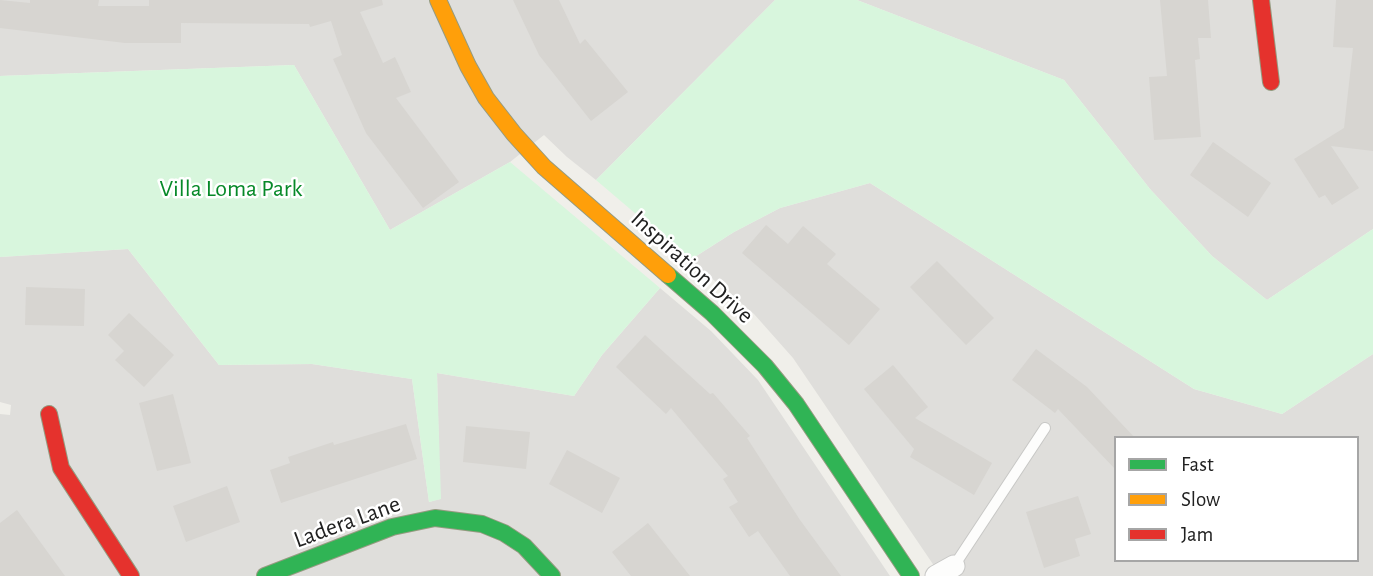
<!DOCTYPE html>
<html>
<head>
<meta charset="utf-8">
<style>
  body { margin:0 }
  #map { position:relative; width:1373px; height:576px; overflow:hidden; background:#f0efea; font-family:"Alegreya Sans",sans-serif }
  canvas { display:block }
  .legend { position:absolute; left:1114px; top:436px; width:245px; height:126px; box-sizing:border-box; background:#fff; border:2px solid #a6a6a6; margin:0; padding:9px 12px; list-style:none; font-size:21px; color:#212121 }
  .legend li { display:flex; align-items:center; gap:14px; height:35px }
  .legend b { width:35px; border:2px solid #a6a6a6 }
</style>
</head>
<body>
<div id="map">
<canvas width="1373" height="576"></canvas>
<ul class="legend">
<li><b style="height:9px;background:#30b455"></b>Fast</li>
<li><b style="height:9px;background:#ff9f0a"></b>Slow</li>
<li><b style="height:9px;background:#e5322d"></b>Jam</li>
</ul>
</div>
<script>
const ctx = document.querySelector('canvas').getContext('2d');
ctx.lineJoin = 'round';
function fillPath(path, color) { ctx.fillStyle = color; ctx.fill(path, 'evenodd'); }
const toPath = rows => new Path2D(rows.map(r => 'M' + r).join(''));
function strokePath(path, color, width, dash) { ctx.strokeStyle = color; ctx.lineWidth = width; ctx.lineCap = dash ? 'butt' : 'round'; ctx.setLineDash(dash || []); ctx.stroke(path); }
function write(font, color, halo, rows, align = 'center') {
  ctx.font = font + ' "Alegreya Sans",sans-serif'; ctx.lineWidth = 5; ctx.setLineDash([]); ctx.textBaseline = 'middle'; ctx.strokeStyle = halo; ctx.fillStyle = color; for (const [text, x, y, turn = 0] of rows) {
    ctx.save(); ctx.translate(x, y); ctx.rotate((+turn || 0) * Math.PI / 180); ctx.textAlign = isNaN(turn) ? turn : align; if (halo) ctx.strokeText(text, 0, 0); ctx.fillText(text, 0, 0); ctx.restore();
  }
}
fillPath(toPath([
  [0,0,775,0,596,180,567,157,544,135,510,162,390,230,294,65,0,76],
  [857,0,1373,0,1373,229,1267,300,1212,256,1150,189,1064,80],
  [870,183,1194,389,1282,414,1373,354,1373,576,941,576,793,358,754,314,690,260,734,232,780,208],
  [1116,438,1357,438,1357,560,1116,560],
  [128,249,219,365,312,364,412,379,429,502,440,499,437,373,574,396,602,355,660,288,711,331,758,380,890,576,0,576,0,414,10,415,11,405,0,402,0,257]
]), '#dfdedb');
fillPath(toPath([
  [775,0,857,0,1064,80,1150,189,1212,256,1267,300,1373,229,1373,354,1282,414,1194,389,870,183,780,208,734,232,690,260,596,180],
  [294,65,390,230,510,162,660,288,602,355,574,396,437,373,441,499,429,502,412,379,312,364,219,365,128,249,0,257,0,76]
]), '#d8f6dd');
fillPath(toPath([
  [0,0,30,3,30,0,99,0,98,6,149,6,149,0,382,0,383,5,360,12,383,63,395,57,411,92,396,98,459,182,423,208,366,133,333,59,342,55,331,21,310,27,309,24,181,23,181,43,125,43,0,28],
  [513,0,559,0,580,44,585,39,628,92,591,121,539,55],
  [1160,0,1208,0,1211,38,1198,38,1200,59,1195,60,1201,137,1154,140,1149,77,1167,76],
  [1336,0,1373,0,1373,151,1331,146,1359,188,1332,205,1325,195,1319,198,1294,159,1344,128,1353,48,1333,47],
  [1213,142,1271,183,1248,217,1190,175],
  [766,225,788,244,803,226,836,254,827,264,880,309,849,345,742,253],
  [937,261,994,318,966,345,910,287],
  [26,287,85,289,84,326,25,325],
  [129,313,174,355,144,387,115,360,124,351,108,335],
  [645,335,710,394,713,393,750,436,747,438,800,520,841,576,790,576,758,531,749,537,729,507,738,502,723,479,728,476,671,408,666,414,616,367],
  [1036,349,1087,387,1135,438,1116,438,1116,470,1058,409,1055,413,1012,380],
  [893,365,928,407,915,418,992,463,974,495,910,457,914,449,864,389],
  [173,394,191,463,157,471,139,403],
  [406,424,417,459,281,503,270,470,290,463,288,457,333,442,334,445],
  [466,426,530,432,526,469,463,462],
  [567,450,620,478,602,513,549,484],
  [227,486,240,522,186,542,173,506],
  [1078,496,1091,534,1075,539,1080,556,1044,568,1026,512],
  [17,510,65,576,0,576,0,523],
  [648,523,690,576,631,576,612,552]
]), '#d7d5d1');
const lane = toPath([
  [954,566,1045,428]
]);
const street = toPath([
  [936,576,954,566]
]);
const fast = toPath([
  [668,275,712,313,765,366,796,404,911,576],
  [265,576,392,527,435,518,482,524,504,533,524,546,552,576]
]);
const slow = toPath([
  [438,0,468,66,486,98,514,134,544,167,668,275]
]);
const jam = toPath([
  [1261,0,1271,82],
  [49,414,61,468,131,576]
]);
strokePath(lane, '#c8c8c6', 12);
strokePath(street, '#c8c8c6', 23);
strokePath(fast, '#959b80', 18);
strokePath(slow, '#959b80', 18);
strokePath(jam, '#959b80', 18);
strokePath(lane, '#fdfdfc', 10);
strokePath(street, '#fdfdfc', 21);
strokePath(fast, '#30b455', 16);
strokePath(slow, '#ff9f0a', 16);
strokePath(jam, '#e5322d', 16);
write('24px', '#068928', '#fff', [
  ["Villa Loma Park",231,189]
]);
write('24px', '#212121', '#fff', [
  ["Inspiration Drive",692,267,42],
  ["Ladera Lane",347,522,-20]
]);
</script>
</body>
</html>
